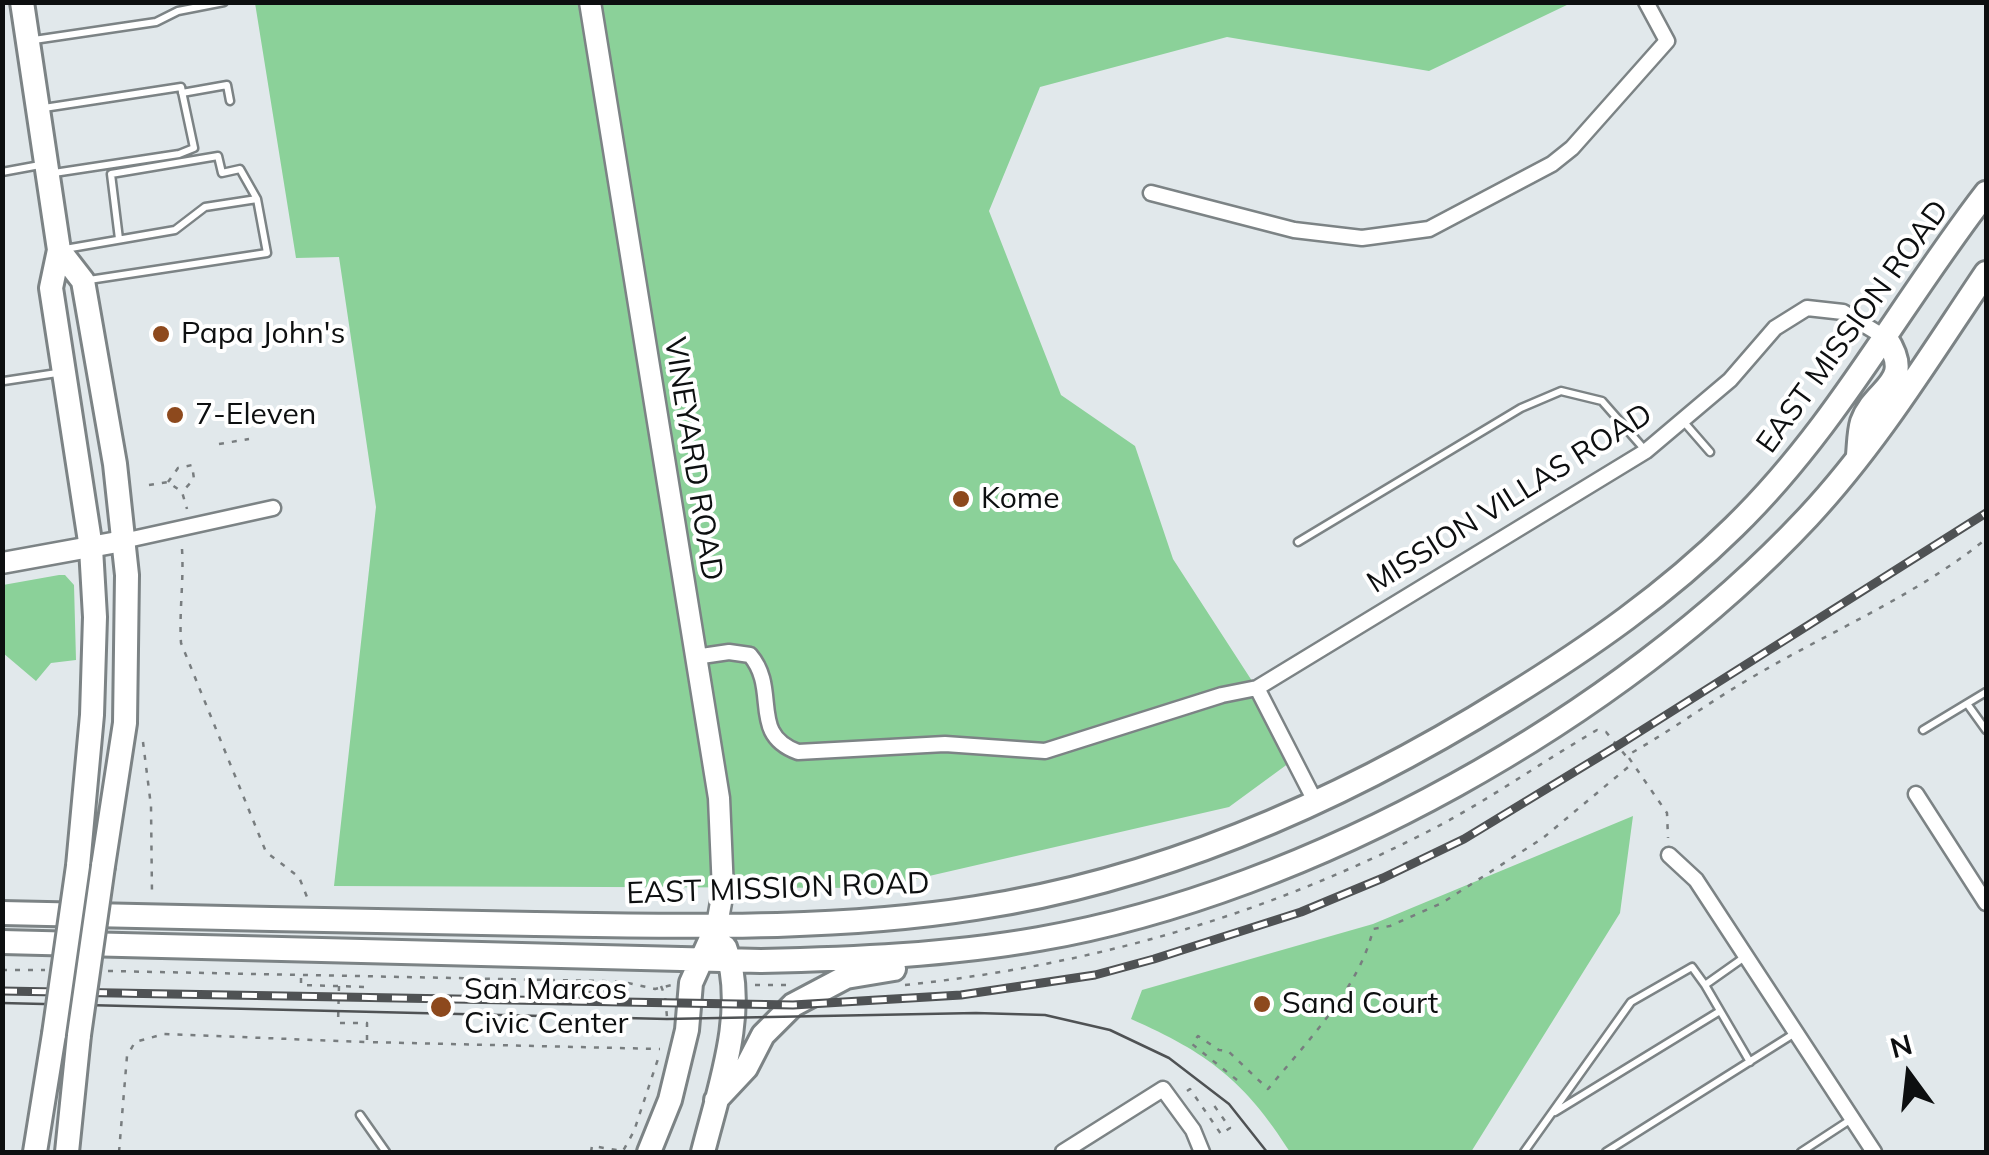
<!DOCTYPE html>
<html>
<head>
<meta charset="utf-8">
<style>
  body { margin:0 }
  #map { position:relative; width:1989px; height:1155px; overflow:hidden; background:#e1e8eb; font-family:Mulish,sans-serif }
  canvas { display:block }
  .frame { position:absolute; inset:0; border:5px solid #0d0f10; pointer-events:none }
  .north { position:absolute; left:1859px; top:1025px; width:100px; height:100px; -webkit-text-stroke:8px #fff; paint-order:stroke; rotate:345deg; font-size:28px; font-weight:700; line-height:40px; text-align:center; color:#0d0f10 }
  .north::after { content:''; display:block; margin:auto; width:35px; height:45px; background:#0d0f10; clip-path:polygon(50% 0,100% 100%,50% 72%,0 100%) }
</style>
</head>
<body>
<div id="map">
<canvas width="1989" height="1155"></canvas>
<div class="frame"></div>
<div class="north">N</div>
</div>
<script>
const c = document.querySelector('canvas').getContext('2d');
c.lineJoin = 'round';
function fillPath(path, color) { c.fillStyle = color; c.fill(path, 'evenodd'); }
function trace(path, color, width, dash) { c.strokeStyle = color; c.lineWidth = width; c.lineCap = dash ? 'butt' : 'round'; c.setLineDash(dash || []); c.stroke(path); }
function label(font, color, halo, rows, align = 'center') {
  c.font = font + ' Mulish,sans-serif'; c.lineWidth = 8; c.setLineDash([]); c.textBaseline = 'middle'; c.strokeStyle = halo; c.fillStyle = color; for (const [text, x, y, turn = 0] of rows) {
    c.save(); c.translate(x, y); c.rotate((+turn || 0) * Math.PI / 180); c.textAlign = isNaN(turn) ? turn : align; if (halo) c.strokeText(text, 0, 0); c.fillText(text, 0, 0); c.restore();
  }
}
fillPath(new Path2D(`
  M255,3H1571L1429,71L1227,37L1040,87L989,211L1061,395L1135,446L1173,559L1300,755L1229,807L877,888L334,886L376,507L339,257L296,258Z
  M59,575H65L74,585L76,660L51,663L36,681L3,653V585Z
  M1633,816L1620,913L1471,1152H1290C1245,1081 1208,1053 1131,1019L1142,990L1373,924Z`), '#8bd199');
const service = new Path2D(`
  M34,40L156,22L178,11L224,2
  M182,93L227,85L230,101
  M44,108L181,87L194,148L179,154L54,173
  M2,172L40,165
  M65,249L175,230L205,207L257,199L240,169L222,173L218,156L111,174L119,239
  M89,280L267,253L257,199
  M4,381L57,373
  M1683,421L1710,452
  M1298,542L1521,408L1561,391L1602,401L1645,450
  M1968,705L1986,730
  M1923,730L1986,692
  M1705,985L1750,1062
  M1555,1112L1720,1011
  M360,1115L386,1152
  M1524,1152L1631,1002L1692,967L1705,985L1746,956
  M1606,1152L1795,1033
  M1801,1152L1850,1120`);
const minor = new Path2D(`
  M1151,193L1294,230L1362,238L1429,229L1552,164L1572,148L1667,41L1646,2
  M123,541L273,508
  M695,657L729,652L750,655C780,690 748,734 798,752L945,744L1045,751L1222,695L1257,688
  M1916,794L1986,903
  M1316,803L1257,688L1646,451L1730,380L1775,328L1807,308L1843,312L1886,338
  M1669,855L1696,880L1874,1152
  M1063,1152L1163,1089L1193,1130L1202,1152`);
const secondary = new Path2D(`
  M590,2L719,798L723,891L717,925
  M2,563L123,541`);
const primary = new Path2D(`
  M22,2L59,250L51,288L91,548L95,617L92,715L78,866
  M59,250L83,281L115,464L127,575L125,723L103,866
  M1858,455C1859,445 1859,432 1862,422C1875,386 1916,384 1886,338
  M2,913C180,917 357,921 535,924C682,926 830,931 976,908C1166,879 1347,798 1509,697C1590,647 1666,594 1734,527C1836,428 1900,304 1986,193
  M2,942L761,961C853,959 948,955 1039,939C1310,892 1621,717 1808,517C1877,443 1930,356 1986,273
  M716,1100L746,1068L763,1035L793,1005L846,977L894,969
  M35,1152L54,1034
  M67,1152L79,1035
  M649,1152L670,1100L687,1030L691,983L717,925
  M703,1152C718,1092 749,1007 725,947`);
trace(service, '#7c8385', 11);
trace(minor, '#7c8385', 19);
trace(secondary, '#7c8385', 25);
trace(primary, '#7c8385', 28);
trace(new Path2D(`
  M219,444L249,439
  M168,482L178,468L192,465L194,479L182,492
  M149,485L168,482L182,492L187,509
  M182,549C184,581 179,611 181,643L266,852L299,877L307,897
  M143,742L151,806L152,894
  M1629,758L1667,813L1668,838
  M2,970H45
  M108,971L602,981L624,982L655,989L672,985
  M301,978V985L367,987
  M755,985H787
  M905,985C1091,965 1260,917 1427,832C1486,802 1540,763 1597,730L1606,732L1626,756C1671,731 1712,700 1756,675C1833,630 1917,595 1986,539
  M339,986L338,1023H367V1042L660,1049
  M661,986L665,996L667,1017
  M575,992H602V981
  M1237,1080L1192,1044L1198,1036L1219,1050L1228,1051L1268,1089C1305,1044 1361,986 1373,929L1390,926L1442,903L1543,838L1633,763
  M1187,1091L1190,1089L1221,1134L1230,1128L1213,1104
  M119,1152L127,1056L135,1042L164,1034L365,1042
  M591,1152L592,1146L623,1151L634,1131L660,1053`), '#787d7f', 2.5, [5, 8]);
trace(service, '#fff', 6);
trace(minor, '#fff', 14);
trace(secondary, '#fff', 20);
trace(primary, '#fff', 22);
trace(new Path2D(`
  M2,1003L667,1019L976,1013L1045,1015L1110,1030L1169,1058L1229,1104L1267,1152`), '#4f5254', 2.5);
const rail = new Path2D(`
  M2,991L793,1005L961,995L1095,975L1154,959L1301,912L1383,878L1464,839L1617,746L1986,513`);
trace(rail, '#4f5254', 9);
trace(rail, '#fff', 5, [15]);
const primaryBridge = new Path2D(`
  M54,1034L78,866
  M79,1035L103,866`);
trace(primaryBridge, '#7c8385', 28, []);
trace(primaryBridge, '#fff', 22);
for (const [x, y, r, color] of [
  [161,334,10,"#8d491d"],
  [175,415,10,"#8d491d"],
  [961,499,10,"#8d491d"],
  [1262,1004,10,"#8d491d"],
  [441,1007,12,"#8d491d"]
]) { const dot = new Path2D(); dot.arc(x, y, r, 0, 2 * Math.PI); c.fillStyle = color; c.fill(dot); trace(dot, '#fff', 4); }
label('30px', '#0d0f10', '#fff', [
  ["EAST MISSION ROAD",1853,327,-54],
  ["VINEYARD ROAD",693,459,81],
  ["MISSION VILLAS ROAD",1510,499,-32],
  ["EAST MISSION ROAD",778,889,-2]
]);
label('30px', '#0d0f10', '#fff', [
  ["Papa John's",181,334],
  ["7-Eleven",195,415],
  ["Kome",981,499],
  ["San Marcos",464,990],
  ["Civic Center",464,1024],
  ["Sand Court",1282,1004]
], 'left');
</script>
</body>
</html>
